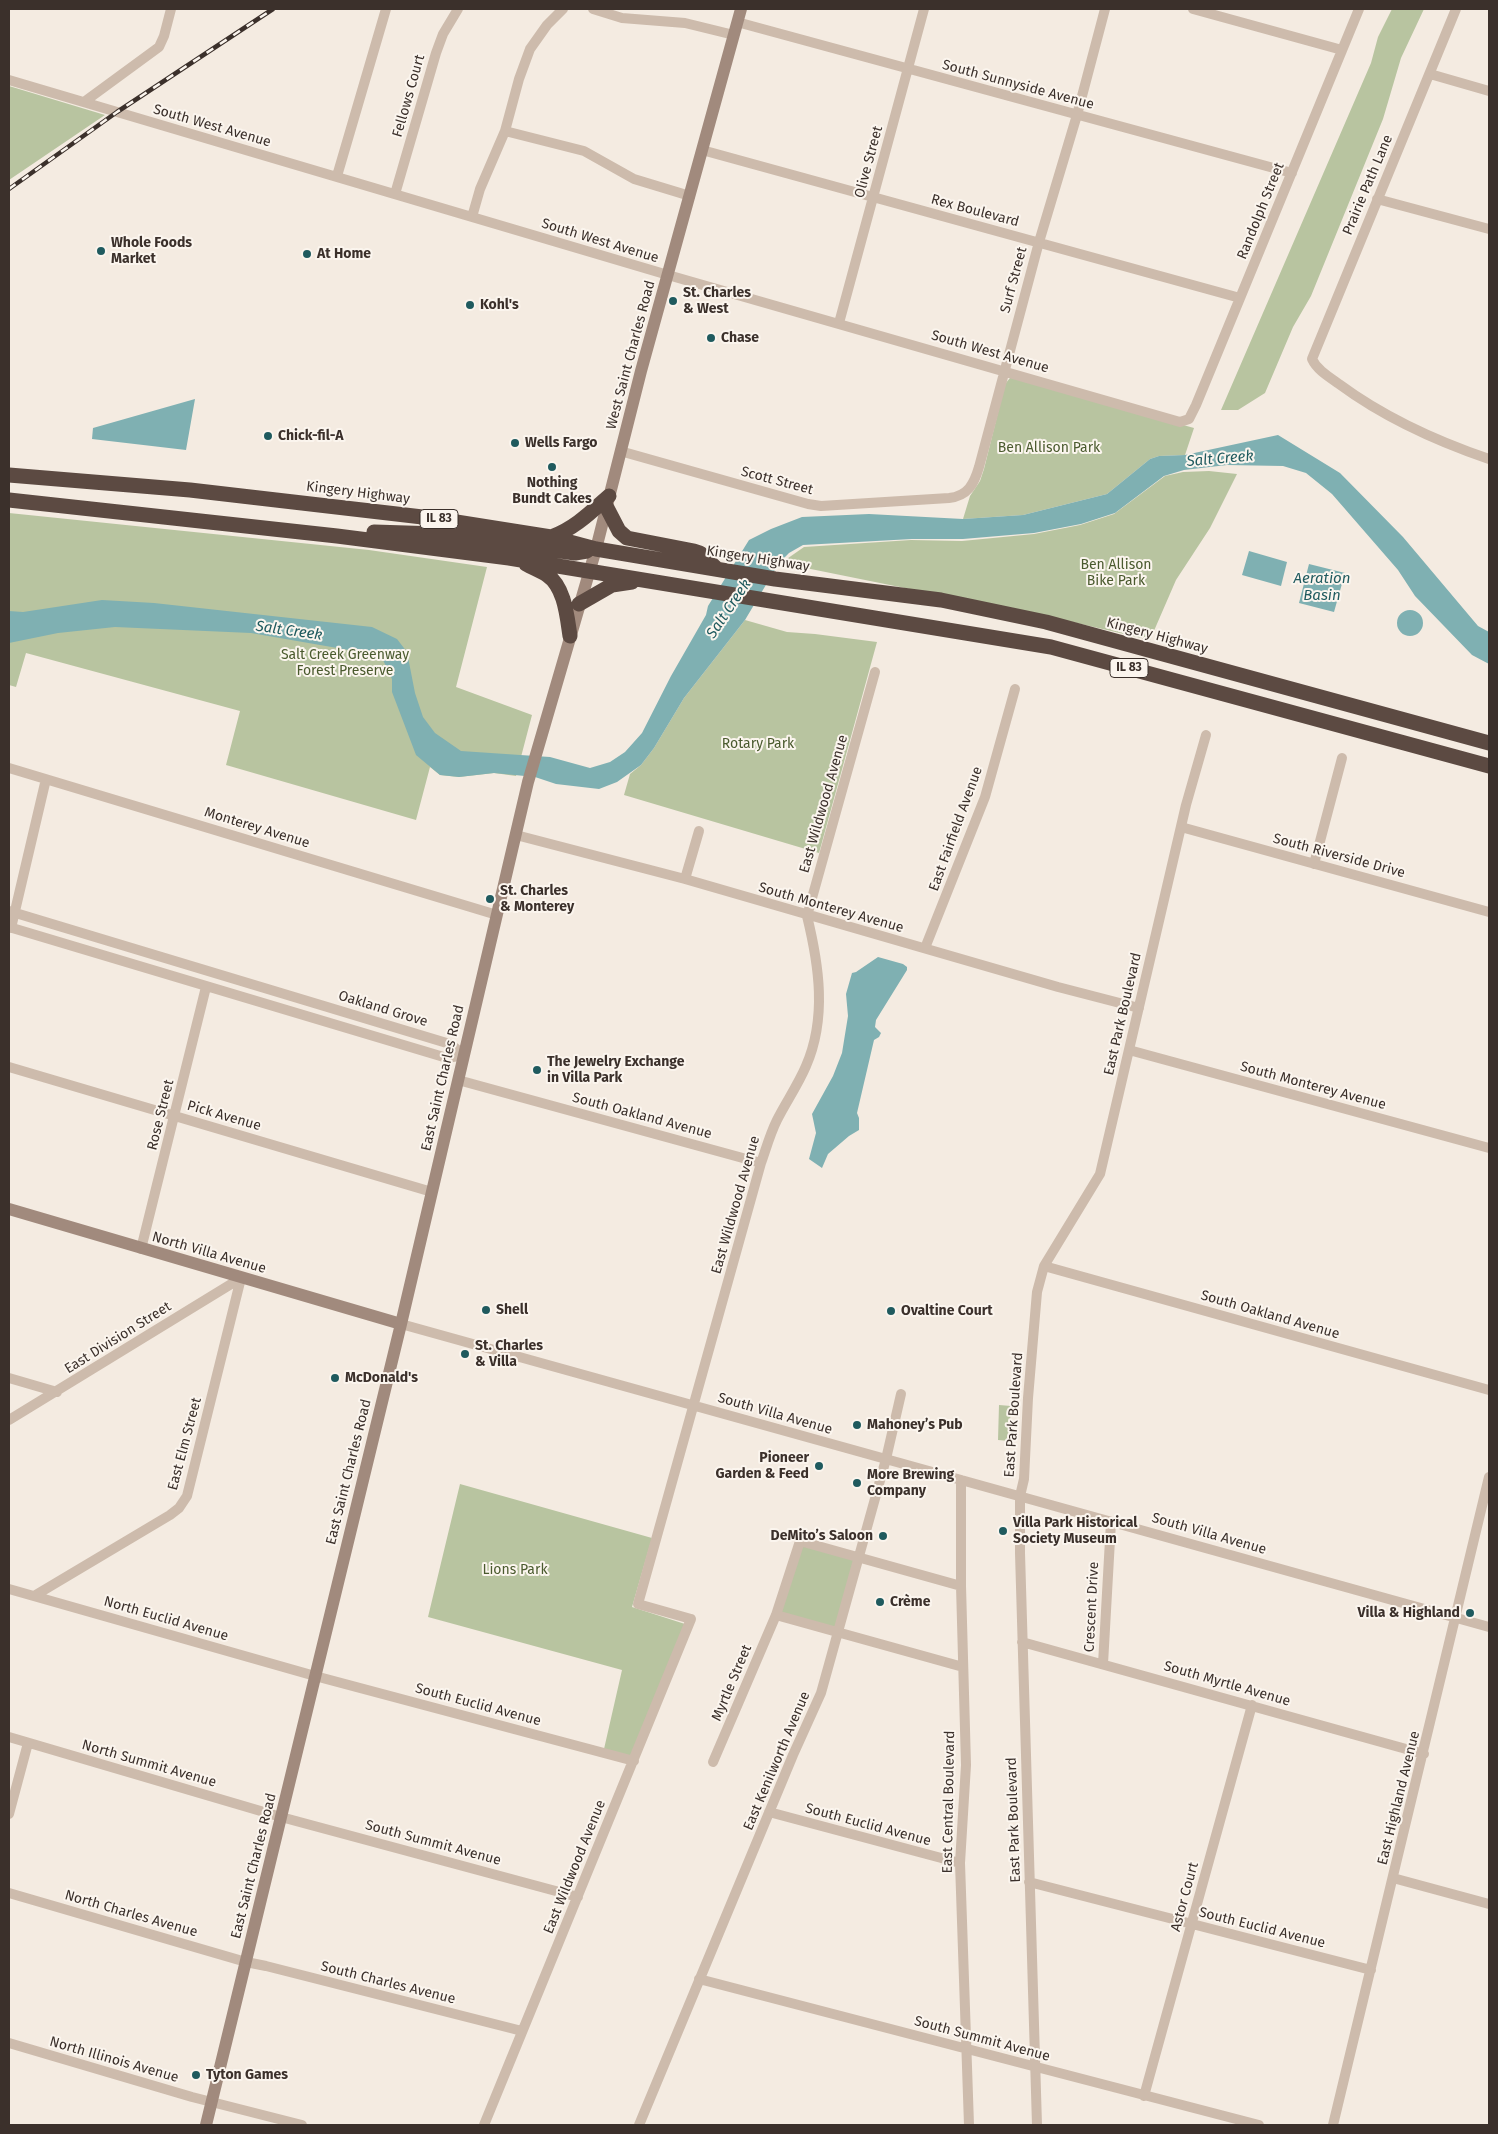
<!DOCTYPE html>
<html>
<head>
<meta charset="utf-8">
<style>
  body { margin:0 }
  #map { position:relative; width:1498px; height:2134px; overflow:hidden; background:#f4ebe1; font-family:"Fira Sans",sans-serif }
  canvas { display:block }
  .frame { position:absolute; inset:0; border:10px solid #3b302b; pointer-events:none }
</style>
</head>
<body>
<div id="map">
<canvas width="1498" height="2134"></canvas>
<div class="frame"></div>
</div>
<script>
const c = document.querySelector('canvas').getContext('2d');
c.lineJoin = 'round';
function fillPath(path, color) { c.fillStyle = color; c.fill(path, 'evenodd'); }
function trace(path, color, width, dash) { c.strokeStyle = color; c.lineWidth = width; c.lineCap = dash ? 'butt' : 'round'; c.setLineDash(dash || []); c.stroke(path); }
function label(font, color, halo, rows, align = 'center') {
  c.font = font + ' "Fira Sans",sans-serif'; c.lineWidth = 4; c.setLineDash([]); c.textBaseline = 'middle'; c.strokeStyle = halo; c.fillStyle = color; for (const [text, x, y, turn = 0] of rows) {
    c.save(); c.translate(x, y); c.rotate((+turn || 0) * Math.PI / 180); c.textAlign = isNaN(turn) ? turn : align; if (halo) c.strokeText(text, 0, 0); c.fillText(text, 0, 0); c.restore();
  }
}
fillPath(new Path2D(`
  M1392,9H1424L1401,58L1383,119L1311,296L1293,327L1265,393L1238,410H1221L1371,63L1378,37Z
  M9,86L105,115L9,180Z
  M1010,378H1013L1194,428L1185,455L1159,456L1150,459L1107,494L1023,515L963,519L970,496L980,481L984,469L1005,384Z
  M1209,471L1237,474L1210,528L1176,580L1150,640L1068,621L781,563L804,547L911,540L962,541L1034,534L1080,525L1114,514L1165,476L1183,472Z
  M9,513L369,550L487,567L456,687L532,715L516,776L494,773L459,777L440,775L430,767L416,820L226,765L240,711L26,653L16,687L9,685Z
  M745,620L787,632L815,634L877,642L819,853L624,795L630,774L641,765L654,748L684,698Z
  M999,1405L1011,1406L1009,1441L998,1440Z
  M460,1484L652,1538L632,1607L685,1624L631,1757L604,1749L622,1670L428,1617Z
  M802,1544L856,1560L836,1629L780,1614Z`), '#b8c4a0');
fillPath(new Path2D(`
  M195,399L186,450L92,439L93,428Z
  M1278,435L1340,473L1403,537L1478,626L1489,632V664L1472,655L1415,596L1398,570L1332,494L1306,473L1283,466L1227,465L1184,470L1164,476L1115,513L1081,524L1034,533L963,539H912L803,545L789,553L779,563L745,620L684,698L654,748L641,765L617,782L599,789L556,784L535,777L494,773L459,777L440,775L416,755L392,692V679L383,660L366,653L251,633L115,627L58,633L9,643V611L23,612L102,600L154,603L372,627L397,639L407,652L415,693L423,717L435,733L461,751L550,757L590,768L610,762L625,752L642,733L671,676L706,615L708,606L749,540L771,529L802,517L869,514L963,519L1023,515L1107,494L1150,459L1159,456L1185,455Z
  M1249,551L1287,562L1281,586L1242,575Z
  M1309,564L1345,573L1334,612L1299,603Z
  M1397 623a13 13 0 1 1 26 0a13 13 0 1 1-26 0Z
  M878,957L903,964L907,967V970L876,1020L875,1027L881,1033L879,1037L874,1040L857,1113L859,1118V1130L849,1136L828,1154L822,1168L809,1159L816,1133L812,1114L833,1076L842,1053L848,1016L846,994L852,973L856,972Z`), '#7fb0b2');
trace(new Path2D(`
  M593,9L622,18L685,23L734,35
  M1193,9L1342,50
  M1456,9L1312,359C1317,370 1329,377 1339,384C1385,418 1436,441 1489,459
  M737,22L1292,173
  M1430,74L1489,91
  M9,80L668,275L1180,422L1189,419L1196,405L1359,9
  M84,102L159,47L164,36L171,9
  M505,131L584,151L634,179L690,196
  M702,150L1240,298
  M337,176L386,9
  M395,194L436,53L443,34L458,9
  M1377,199L1489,229
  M472,217L480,189L505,131L519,79L530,49L547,25L563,9
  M839,323L924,9
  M620,451L808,504L821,506L949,498C968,496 974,484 979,467L1039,242L1077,115L1105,9
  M9,768L497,915
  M1181,827L1489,912
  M516,835L685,879L1058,987L1139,1008
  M1314,864L1342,758
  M685,879L699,831
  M9,911L450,1044L464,1055
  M9,927L447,1058L464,1055
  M11,928L46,779
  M925,948L985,797L1015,689
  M1129,1050L1489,1148
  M9,1067L432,1192
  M458,1080L761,1163
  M141,1249L206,987
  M1044,1266L1489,1390
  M401,1324L1489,1627
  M9,1378L57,1392
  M9,1420L241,1278
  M961,1480V1586L966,1765L960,1863L969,2125
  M9,1589L315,1676L634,1761
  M34,1596L170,1515L179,1508L187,1496L241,1278
  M776,1615L963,1667
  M1022,1642L1424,1754
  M1103,1664L1111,1522
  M9,1737L281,1817L578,1897
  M713,1762L776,1615L800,1541L961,1586
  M769,1812L960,1863
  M9,1814L28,1743
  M1393,1878L1489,1904
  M1029,1882L1371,1970
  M9,1893L246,1962L266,1966L522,2031
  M699,1979L1259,2125
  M9,2043L192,2097L302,2125
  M1144,2096L1252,1705
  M484,2125L691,1619L638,1604L761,1163C766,1149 770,1134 777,1120C786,1102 798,1085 806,1066C827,1018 819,965 807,916L875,672
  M639,2125L793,1755L821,1693L886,1459L901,1394
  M1037,2125L1020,1553V1496L1024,1479L1028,1398L1037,1292L1044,1266L1100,1174L1186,805L1206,735
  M1333,2125L1489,1477`), '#cdbbac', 10);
trace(new Path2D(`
  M9,1209L401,1324
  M206,2125L401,1324L528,782L596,549L641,371L741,9`), '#a18a7d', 12);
trace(new Path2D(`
  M9,475L190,490L431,518L551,537L596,549L775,579L941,600L1046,622L1489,743
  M9,500L337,536L509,558L1051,647L1489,766
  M606,506L619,531L627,538L694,551L700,553L717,569
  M374,532L438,534L575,553L587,551
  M551,537C574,529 591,512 609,496
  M526,564C533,568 541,571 547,575C565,587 567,617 570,636
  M579,604L612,585L632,582`), '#5c4a42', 15);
const rail = new Path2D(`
  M9,189L117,112L273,9`);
trace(rail, '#3b302b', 4.5);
trace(rail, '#fbf5ee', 2.5, [8]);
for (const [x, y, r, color] of [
  [101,251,5,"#1f5a5e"],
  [307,254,5,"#1f5a5e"],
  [673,301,5,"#1f5a5e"],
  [470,305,5,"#1f5a5e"],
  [711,338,5,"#1f5a5e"],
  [268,436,5,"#1f5a5e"],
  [515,443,5,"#1f5a5e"],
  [552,467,5,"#1f5a5e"],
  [490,899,5,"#1f5a5e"],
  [537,1070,5,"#1f5a5e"],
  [486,1310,5,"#1f5a5e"],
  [891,1311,5,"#1f5a5e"],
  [465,1354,5,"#1f5a5e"],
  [335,1378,5,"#1f5a5e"],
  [857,1425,5,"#1f5a5e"],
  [819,1466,5,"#1f5a5e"],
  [857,1483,5,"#1f5a5e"],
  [1003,1531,5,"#1f5a5e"],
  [883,1536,5,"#1f5a5e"],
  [880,1602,5,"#1f5a5e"],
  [1470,1613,5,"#1f5a5e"],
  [196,2075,5,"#1f5a5e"]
]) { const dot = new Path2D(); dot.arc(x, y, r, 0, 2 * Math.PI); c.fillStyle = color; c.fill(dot); trace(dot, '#fbf5ee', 2); }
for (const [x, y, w] of [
  [439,519,38],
  [1129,668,38]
]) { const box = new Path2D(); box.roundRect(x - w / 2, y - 9.5, w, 19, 4); c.fillStyle = '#fbf5ee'; c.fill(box); trace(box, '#3b302b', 1); }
label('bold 12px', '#3b302b', null, [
  ["IL 83",439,519],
  ["IL 83",1129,668]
]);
label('14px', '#3b302b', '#fbf5ee', [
  ["South Sunnyside Avenue",1018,85,15],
  ["Fellows Court",409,96,-74],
  ["South West Avenue",212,126,16],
  ["Olive Street",869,162,-75],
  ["Prairie Path Lane",1368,185,-67],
  ["Rex Boulevard",975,211,15],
  ["Randolph Street",1261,211,-68],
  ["South West Avenue",600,241,17],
  ["Surf Street",1014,280,-75],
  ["South West Avenue",990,352,16],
  ["West Saint Charles Road",631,355,-75],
  ["Scott Street",777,481,15],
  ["Kingery Highway",358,493,7],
  ["Kingery Highway",758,559,9],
  ["Kingery Highway",1157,636,15],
  ["East Wildwood Avenue",824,804,-74],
  ["Monterey Avenue",257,828,17],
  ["East Fairfield Avenue",956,829,-70],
  ["South Riverside Drive",1339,856,15],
  ["South Monterey Avenue",831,908,16],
  ["Oakland Grove",383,1009,17],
  ["East Park Boulevard",1123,1014,-77],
  ["East Saint Charles Road",443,1078,-77],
  ["South Monterey Avenue",1313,1086,15],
  ["Rose Street",161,1115,-76],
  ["Pick Avenue",224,1116,16],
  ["South Oakland Avenue",642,1116,15],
  ["East Wildwood Avenue",736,1205,-74],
  ["North Villa Avenue",209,1253,16],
  ["South Oakland Avenue",1270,1315,16],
  ["East Division Street",118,1338,-32],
  ["South Villa Avenue",775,1414,16],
  ["East Park Boulevard",1014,1415,-86],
  ["East Elm Street",185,1444,-75],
  ["East Saint Charles Road",349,1472,-76],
  ["South Villa Avenue",1209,1534,16],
  ["Crescent Drive",1092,1607,-87],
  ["North Euclid Avenue",166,1619,16],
  ["Myrtle Street",732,1683,-67],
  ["South Myrtle Avenue",1227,1684,16],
  ["South Euclid Avenue",478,1705,15],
  ["East Kenilworth Avenue",777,1761,-67],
  ["North Summit Avenue",149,1764,16],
  ["East Highland Avenue",1399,1798,-76],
  ["East Central Boulevard",949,1802,-89],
  ["East Park Boulevard",1014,1820,-92],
  ["South Euclid Avenue",868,1825,15],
  ["South Summit Avenue",433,1843,15],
  ["East Saint Charles Road",254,1866,-76],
  ["East Wildwood Avenue",575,1867,-68],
  ["Astor Court",1185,1897,-75],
  ["North Charles Avenue",131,1914,16],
  ["South Euclid Avenue",1262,1928,14],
  ["South Charles Avenue",388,1983,14],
  ["South Summit Avenue",982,2039,15],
  ["North Illinois Avenue",114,2060,16]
]);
label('bold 14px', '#3b302b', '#fbf5ee', [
  ["Whole Foods",111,243],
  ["Market",111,259],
  ["At Home",317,254],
  ["St. Charles",683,293],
  ["& West",683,309],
  ["Kohl's",480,305],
  ["Chase",721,338],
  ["Chick-fil-A",278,436],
  ["Wells Fargo",525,443],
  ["Nothing",552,483,"center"],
  ["Bundt Cakes",552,499,"center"],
  ["St. Charles",500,891],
  ["& Monterey",500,907],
  ["The Jewelry Exchange",547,1062],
  ["in Villa Park",547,1078],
  ["Shell",496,1310],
  ["Ovaltine Court",901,1311],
  ["St. Charles",475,1346],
  ["& Villa",475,1362],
  ["McDonald's",345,1378],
  ["Mahoney’s Pub",867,1425],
  ["Pioneer",809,1458,"right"],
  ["Garden & Feed",809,1474,"right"],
  ["More Brewing",867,1475],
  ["Company",867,1491],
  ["Villa Park Historical",1013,1523],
  ["Society Museum",1013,1539],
  ["DeMito’s Saloon",873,1536,"right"],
  ["Crème",890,1602],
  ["Villa & Highland",1460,1613,"right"],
  ["Tyton Games",206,2075]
], 'left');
label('14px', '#4a5a2e', '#fbf5ee', [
  ["Ben Allison Park",1049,448],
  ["Ben Allison",1116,565],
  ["Bike Park",1116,581],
  ["Salt Creek Greenway",345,655],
  ["Forest Preserve",345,671],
  ["Rotary Park",758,744],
  ["Lions Park",515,1570]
]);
label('italic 15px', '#1f5a5e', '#fbf5ee', [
  ["Salt Creek",1220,459,-5],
  ["Aeration",1322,579],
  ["Basin",1322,596],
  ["Salt Creek",729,609,-56],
  ["Salt Creek",289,631,8]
]);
</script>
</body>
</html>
